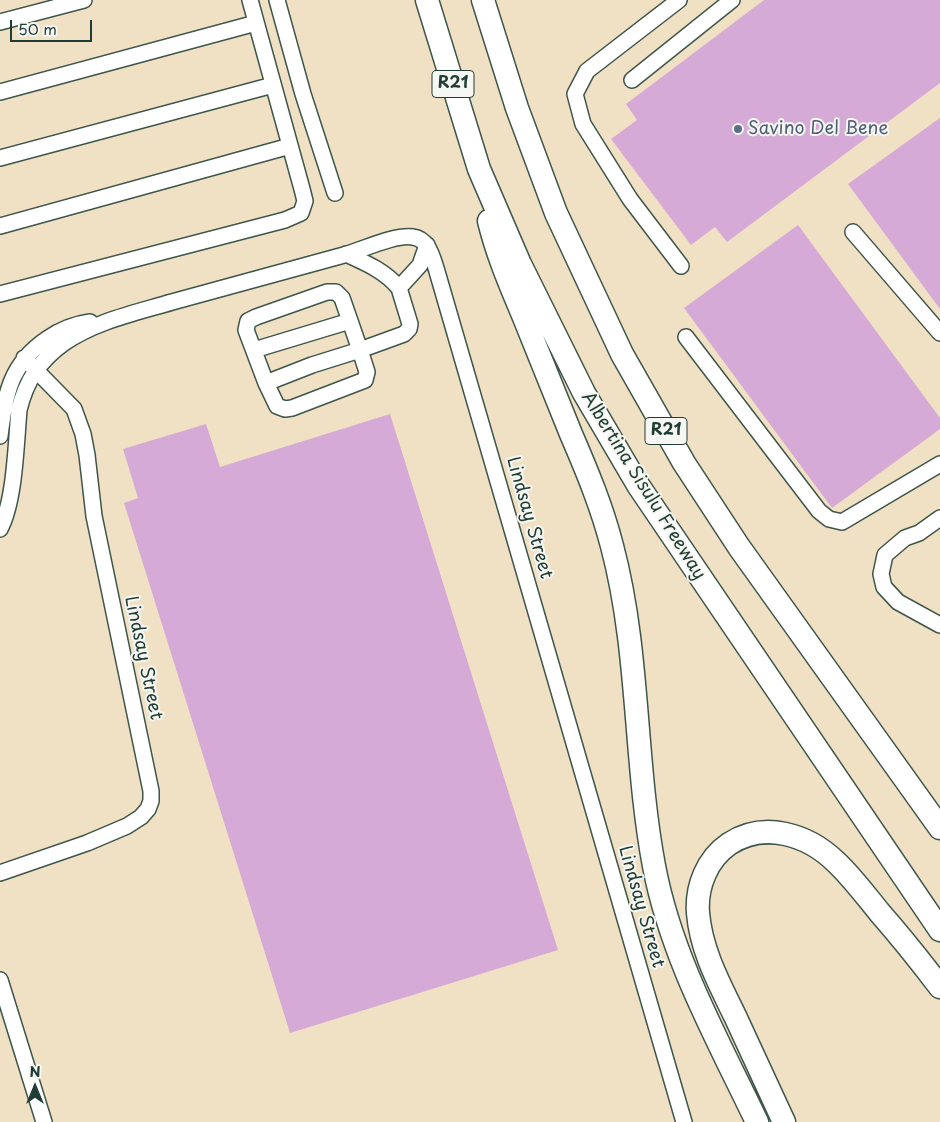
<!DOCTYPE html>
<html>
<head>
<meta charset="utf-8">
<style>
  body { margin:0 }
  #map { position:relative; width:940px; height:1122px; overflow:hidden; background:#f0e1c4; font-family:"Playpen Sans",sans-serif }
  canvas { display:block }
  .north { position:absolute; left:10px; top:1062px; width:50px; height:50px; -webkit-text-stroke:4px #f6f6f2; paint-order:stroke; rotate:0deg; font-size:14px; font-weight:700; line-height:20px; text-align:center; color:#1f3d34 }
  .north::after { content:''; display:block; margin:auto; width:18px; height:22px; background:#1f3d34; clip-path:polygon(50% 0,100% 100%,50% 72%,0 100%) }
  .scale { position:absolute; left:10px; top:20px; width:82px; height:22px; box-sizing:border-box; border:2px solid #1f3d34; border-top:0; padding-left:6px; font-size:15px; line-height:18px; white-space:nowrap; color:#1f3d34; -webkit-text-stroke:4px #f6f6f2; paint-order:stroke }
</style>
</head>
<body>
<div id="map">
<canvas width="940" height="1122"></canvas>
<div class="north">N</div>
<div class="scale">50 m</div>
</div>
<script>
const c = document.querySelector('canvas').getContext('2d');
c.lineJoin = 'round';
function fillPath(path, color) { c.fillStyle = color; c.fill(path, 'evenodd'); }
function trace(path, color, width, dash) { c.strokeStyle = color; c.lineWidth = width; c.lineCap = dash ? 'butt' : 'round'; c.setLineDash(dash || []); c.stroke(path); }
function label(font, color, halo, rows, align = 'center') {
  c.font = font + ' "Playpen Sans",sans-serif'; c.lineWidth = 4; c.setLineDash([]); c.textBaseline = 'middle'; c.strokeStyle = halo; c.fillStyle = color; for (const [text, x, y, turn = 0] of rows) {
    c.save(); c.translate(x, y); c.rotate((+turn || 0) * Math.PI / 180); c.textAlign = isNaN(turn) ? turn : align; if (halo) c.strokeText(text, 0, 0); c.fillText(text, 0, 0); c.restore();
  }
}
fillPath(new Path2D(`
  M764,0H940V83L727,242L715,227L691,245L611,139L637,120L626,104Z
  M940,118V309L848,184Z
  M798,225L940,418V429L832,508L684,308Z
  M390,414L558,950L290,1033L124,503L138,498L123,449L206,424L220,467Z`), '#d6aad6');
const minor = new Path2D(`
  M277,0L303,94L335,193
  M679,0L587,71L575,94L583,124L630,199L681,266
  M0,22L84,0
  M632,80L732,0
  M0,92L256,23
  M0,158L273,85
  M0,226L290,146
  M853,232L940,333
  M346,254C366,263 385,271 399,288L420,265L427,245
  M0,294L285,220L301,213L305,201L302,189L250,0
  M350,321L342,298L336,292H327L256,317L248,321L246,330L266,383L277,406L285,409L292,408L365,380L367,372L360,350L404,334L409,329L410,324L399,288
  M686,337L819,511L829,519L842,522L940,464
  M254,350L350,321L360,350L312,365L266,383
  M0,436C5,395 10,364 47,339C60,330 75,324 90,322
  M940,518L919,533L905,538L885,555L881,574L884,587L898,602L940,625
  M0,529C15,501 16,443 19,410C26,381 39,361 64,343C96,321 135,313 172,302C229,286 287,271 344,255C362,250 395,234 413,237C428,239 432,256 436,268L684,1122
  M0,873L87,843L127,826L141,817L148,809L151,801V791L94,516L87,455L83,434L74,409L24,358
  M0,980L44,1122`);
const highway = new Path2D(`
  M427,0L479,169L520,264L584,393L638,485L940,930
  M483,0L517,108L556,213L622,354L684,463L739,547L940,828
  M489,221C497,254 510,284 523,315C539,355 555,395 571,434C587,471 602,507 612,546C640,651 634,760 654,866C671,957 718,1040 757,1122
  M784,1122C768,1087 751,1051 735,1016C719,983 701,950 698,913C696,887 707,859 729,844C764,821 807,834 836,862C852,877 866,896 880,913C901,937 921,962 940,987`);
trace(minor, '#3e564a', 18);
trace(highway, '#3e564a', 25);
trace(minor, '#fff', 15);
trace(highway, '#fff', 22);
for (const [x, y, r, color] of [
  [738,129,5,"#5c6f8a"]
]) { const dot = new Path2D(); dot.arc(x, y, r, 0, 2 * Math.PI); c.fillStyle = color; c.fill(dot); trace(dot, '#f6f6f2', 2); }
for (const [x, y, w] of [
  [453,84,42],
  [666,431,42]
]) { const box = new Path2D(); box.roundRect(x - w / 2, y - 13.5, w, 27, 4); c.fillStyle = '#f6f6f2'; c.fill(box); trace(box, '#1f3d34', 1); }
label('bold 16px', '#1f3d34', null, [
  ["R21",453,84],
  ["R21",666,431]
]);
label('18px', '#4e5e75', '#f6f6f2', [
  ["Savino Del Bene",748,129]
], 'left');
label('18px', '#1f3d34', '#f6f6f2', [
  ["Albertina Sisulu Freeway",643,486,58],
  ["Lindsay Street",529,518,74],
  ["Lindsay Street",143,658,78],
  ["Lindsay Street",641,907,74]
]);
</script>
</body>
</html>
